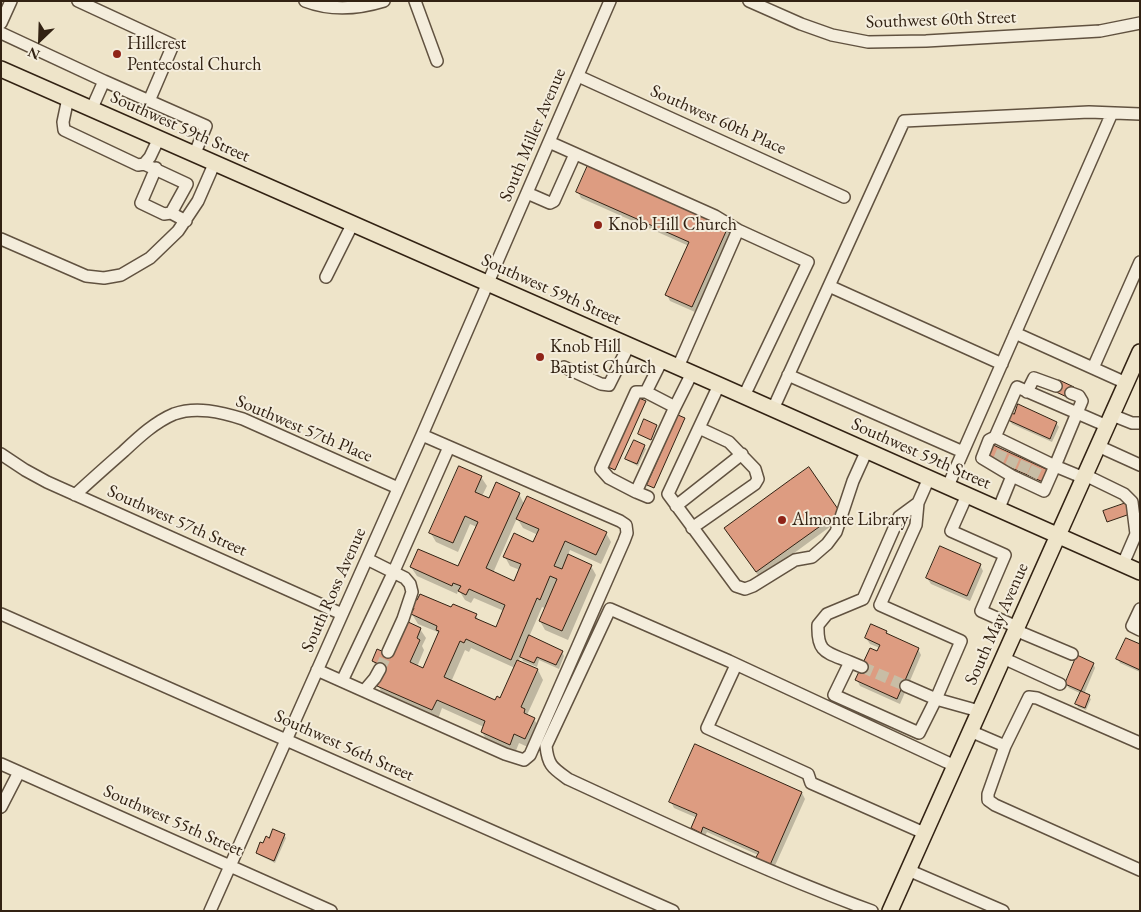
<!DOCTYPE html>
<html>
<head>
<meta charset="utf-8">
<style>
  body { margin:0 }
  #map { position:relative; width:1141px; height:912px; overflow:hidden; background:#eee4c9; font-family:"EB Garamond",serif }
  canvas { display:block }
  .frame { position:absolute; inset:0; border:2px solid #322213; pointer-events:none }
  .north { position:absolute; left:15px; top:15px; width:50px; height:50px; -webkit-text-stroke:4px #f4eddc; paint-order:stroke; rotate:204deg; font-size:14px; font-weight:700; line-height:20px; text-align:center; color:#322213 }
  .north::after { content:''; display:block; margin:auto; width:18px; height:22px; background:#322213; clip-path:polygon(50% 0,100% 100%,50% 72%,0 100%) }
</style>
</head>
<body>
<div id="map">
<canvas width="1141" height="912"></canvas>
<div class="frame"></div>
<div class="north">N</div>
</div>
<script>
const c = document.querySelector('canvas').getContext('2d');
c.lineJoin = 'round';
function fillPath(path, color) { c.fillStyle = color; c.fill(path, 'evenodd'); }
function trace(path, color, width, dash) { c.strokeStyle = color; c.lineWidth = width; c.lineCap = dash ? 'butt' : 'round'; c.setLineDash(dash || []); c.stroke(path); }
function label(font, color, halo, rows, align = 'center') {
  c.font = font + ' "EB Garamond",serif'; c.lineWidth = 4; c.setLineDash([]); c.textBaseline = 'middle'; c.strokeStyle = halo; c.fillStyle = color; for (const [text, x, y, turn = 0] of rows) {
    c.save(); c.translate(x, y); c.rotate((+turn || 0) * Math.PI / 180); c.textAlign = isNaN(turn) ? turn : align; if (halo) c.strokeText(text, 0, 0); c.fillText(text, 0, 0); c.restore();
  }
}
fillPath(new Path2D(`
  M578,192L727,228L730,234L695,312L670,301L667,295L689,246L581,198Z
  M645,402L615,470L610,468Z
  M684,419L654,488L649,485Z
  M1009,420L1056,423L1059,427L1052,442L1012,424Z
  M644,446L646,449L638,466L628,461L626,459Z
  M459,467L481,477L487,486L482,496L490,500L519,494L524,504L606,533L611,542L601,564L570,550L568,555L591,566L596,575L568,640L545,630L540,621L545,608L542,607L529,637L562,652L564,656L559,669L539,660L537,667L523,661L521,656L518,662L538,670L543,680L527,715L534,719L539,728L530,748L519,743L515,753L487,741L482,732L484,727L442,708L438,719L383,695L378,685L384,672L378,670L373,661L391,656L420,629L426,638L422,646L424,650L417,667L424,670L440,633L418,624L412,614L414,611L411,605L452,609L476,615L479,621L496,628L504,611L474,598L471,603L465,600L460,592L458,591L457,594L417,576L411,567L459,568L477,527L470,524L458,552L436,542L430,532ZM517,518L523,528L538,535L534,543L505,557L510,566L520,570L514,582L493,573ZM471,648L515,668L501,699L496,702L451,682L465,650L469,652Z
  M839,512L842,518L760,578L729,534Z
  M980,565L983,571L970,601L931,584L927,578Z
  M886,632L889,636L918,649L921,655L900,704L860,686L857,680L880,648L870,644L866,638Z
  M1140,645V672L1120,663L1118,659Z
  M1093,663L1095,668L1084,694L1091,699L1086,710L1078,707L1077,704L1082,694L1069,688L1066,684Z
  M802,793L805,799L773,870L758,855L707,832L704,838L696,834L693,828L697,818L674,808L671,802Z
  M284,835L286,838L275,863L259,855L257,853L269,839Z`), '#0003');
const building = new Path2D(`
  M588,165L728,227L692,307L665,295L689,242L576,192Z
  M1059,380L1074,387L1069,398L1054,391Z
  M639,398L646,401L615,470L608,467Z
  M1018,404L1057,422L1050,439L1008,420L1011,413L1014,414Z
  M678,415L685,418L654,488L647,485Z
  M644,419L657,425L651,440L638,434Z
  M634,440L645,445L637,464L625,459Z
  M991,444L1048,470L1043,482L985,456Z
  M459,466L482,476L475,492L489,498L496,482L520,493L486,568L514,581L521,564L503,557L514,533L533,542L539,529L516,519L527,496L607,532L596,555L565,541L554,566L562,569L568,554L592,565L562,631L539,621L557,579L550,576L540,600L537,598L511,660L466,639L464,643L460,641L444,677L495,700L497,696L500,698L517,660L538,669L521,707L525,709L524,713L535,718L525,739L514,734L510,745L481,732L485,721L437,700L432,710L377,686L385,667L372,661L377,649L391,655L406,621L421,628L417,638L420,640L410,662L423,668L439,631L436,630L437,626L411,614L414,608L410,606L413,599L417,600L420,594L451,607L453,604L477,614L475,618L496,627L505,605L469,589L466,595L458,591L461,586L453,583L452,586L410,567L418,549L458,566L478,522L465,516L453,543L429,533Z
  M809,467L840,512L756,572L724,528L790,480Z
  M1126,503L1130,514L1107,522L1103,511Z
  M940,546L981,564L967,596L926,578Z
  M871,624L887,631L886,633L919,648L897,699L855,680L870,648L877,651L880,645L865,638Z
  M529,635L563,651L556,665L537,657L534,663L520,657Z
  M1126,638L1140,644V670L1116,659Z
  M1077,655L1094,663L1081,691L1065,684Z
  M1081,691L1090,695L1085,708L1075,704Z
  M695,744L802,792L770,865L755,859L759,852L703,827L701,833L691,828L697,814L669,802Z
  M273,829L285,834L274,861L256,853L260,842L263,843L266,836L269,838Z`);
fillPath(building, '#dd9c81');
trace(building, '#322213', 1);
trace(new Path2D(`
  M998,461L1003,449
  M1010,467L1015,455
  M1022,472L1027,460
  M1032,477L1038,465
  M862,667L906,686
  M380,669L388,652`), '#c8bda5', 11, [11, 5.5]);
const minor = new Path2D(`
  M78,1L173,45L149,101
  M305,1C331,11 358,9 384,1
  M415,1L437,61
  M749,1L801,24L832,35L868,42L926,41L1100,31L1140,23
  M1,23L11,1
  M1,33L104,81
  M578,76L844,197
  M68,98L63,122L64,130L138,165L144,164L150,157L159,138
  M92,108L104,81L206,126L195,153
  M549,142L715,216L738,230
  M144,164L187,184L171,213L186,221
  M156,168L141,203L164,214L171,213
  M527,193L550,203L554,201L575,154
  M1,239L86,276L104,278L121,275L150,258L178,231L198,201L215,162
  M326,277L353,223
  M829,286L1002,364
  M1015,333L1126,383
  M564,367L601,384L609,385L629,345
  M678,367L738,230L808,262L744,396
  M1093,368L1140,262
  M788,375L963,452
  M719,385L668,494L736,586L745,589L753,586L795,560L812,557L827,544L836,532L853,481L867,450
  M646,392L675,407
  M1027,392L1034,378L1056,386
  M773,409L904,121L1089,112L1140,114
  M1112,415L1132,423H1140
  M995,437L1017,387L1077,413L1082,401L1079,396L1071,393
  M1098,446L1140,465
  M1,454L25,470L47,482L342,614
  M1085,475L1124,494L1132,502L1136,534L1123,564
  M1084,478L1055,466L1077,413L1107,426
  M948,486L1112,113
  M636,492L609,478L601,469L636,392H646L662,360
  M75,495C91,480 107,466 124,451C139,437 155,422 174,414C196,406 221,412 243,419L398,488
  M967,495L951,531L1005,555L981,611L1017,627
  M648,497L636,492L675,407L692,373
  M918,503L929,478
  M676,506L742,454
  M999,508L1012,476L1044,491L1055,466L995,437L989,440L982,458L1012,476
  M692,528L755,484L758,479L755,469L729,442L699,428
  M367,559L405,578L410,584L412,592L403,619L388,652
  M1140,609L1132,626L1140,630
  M1,614L673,911
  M1015,630L1072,654
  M1003,658L1060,684
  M850,662L862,667
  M736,665L707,728L808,774L811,783L924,833
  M317,670L505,754L524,760L530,755L624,541L627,533L626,525L620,521L422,435
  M342,681L394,571L449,447
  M906,686L936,699L961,641L880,605L916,525L918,503L899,517L863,599L827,614L818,625C817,653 826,652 850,662L834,695L919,733L936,699L979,711
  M364,691L375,678L380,669
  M970,731L1005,746L988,794V800L995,805L1140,870
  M1005,746L1029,697L1037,698L1140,743
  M1,764L331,911
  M1,807L19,772
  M908,870L1003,911
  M210,911L422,435L610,1
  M872,911C768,873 668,825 568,779C553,768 548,766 546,746L610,609L729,661L955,766`);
const major = new Path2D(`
  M1,69L719,385L1140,572
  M890,911L1140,352`);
trace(minor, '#615240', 14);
trace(major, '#322213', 18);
trace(minor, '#f4eddc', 11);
trace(major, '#eee4c9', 15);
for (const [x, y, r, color] of [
  [117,54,5,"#8f2418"],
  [598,225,5,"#8f2418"],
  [540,357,5,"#8f2418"],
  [782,520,5,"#8f2418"]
]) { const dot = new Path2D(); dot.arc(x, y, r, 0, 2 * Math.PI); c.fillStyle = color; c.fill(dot); trace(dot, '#f4eddc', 2); }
label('18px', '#322213', '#f4eddc', [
  ["Southwest 60th Street",941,20,-2],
  ["Southwest 60th Place",718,120,24],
  ["Southwest 59th Street",180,127,24],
  ["South Miller Avenue",533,135,-67],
  ["Southwest 59th Street",551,290,24],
  ["Southwest 57th Place",304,429,23],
  ["Southwest 59th Street",921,454,24],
  ["Southwest 57th Street",177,521,24],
  ["South Ross Avenue",334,590,-66],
  ["South May Avenue",997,624,-66],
  ["Southwest 56th Street",344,746,24],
  ["Southwest 55th Street",173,821,24]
]);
label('18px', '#322213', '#f4eddc', [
  ["Hillcrest",127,44],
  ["Pentecostal Church",127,65],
  ["Knob Hill Church",608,225],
  ["Knob Hill",550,347],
  ["Baptist Church",550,368],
  ["Almonte Library",792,520]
], 'left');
</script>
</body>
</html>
